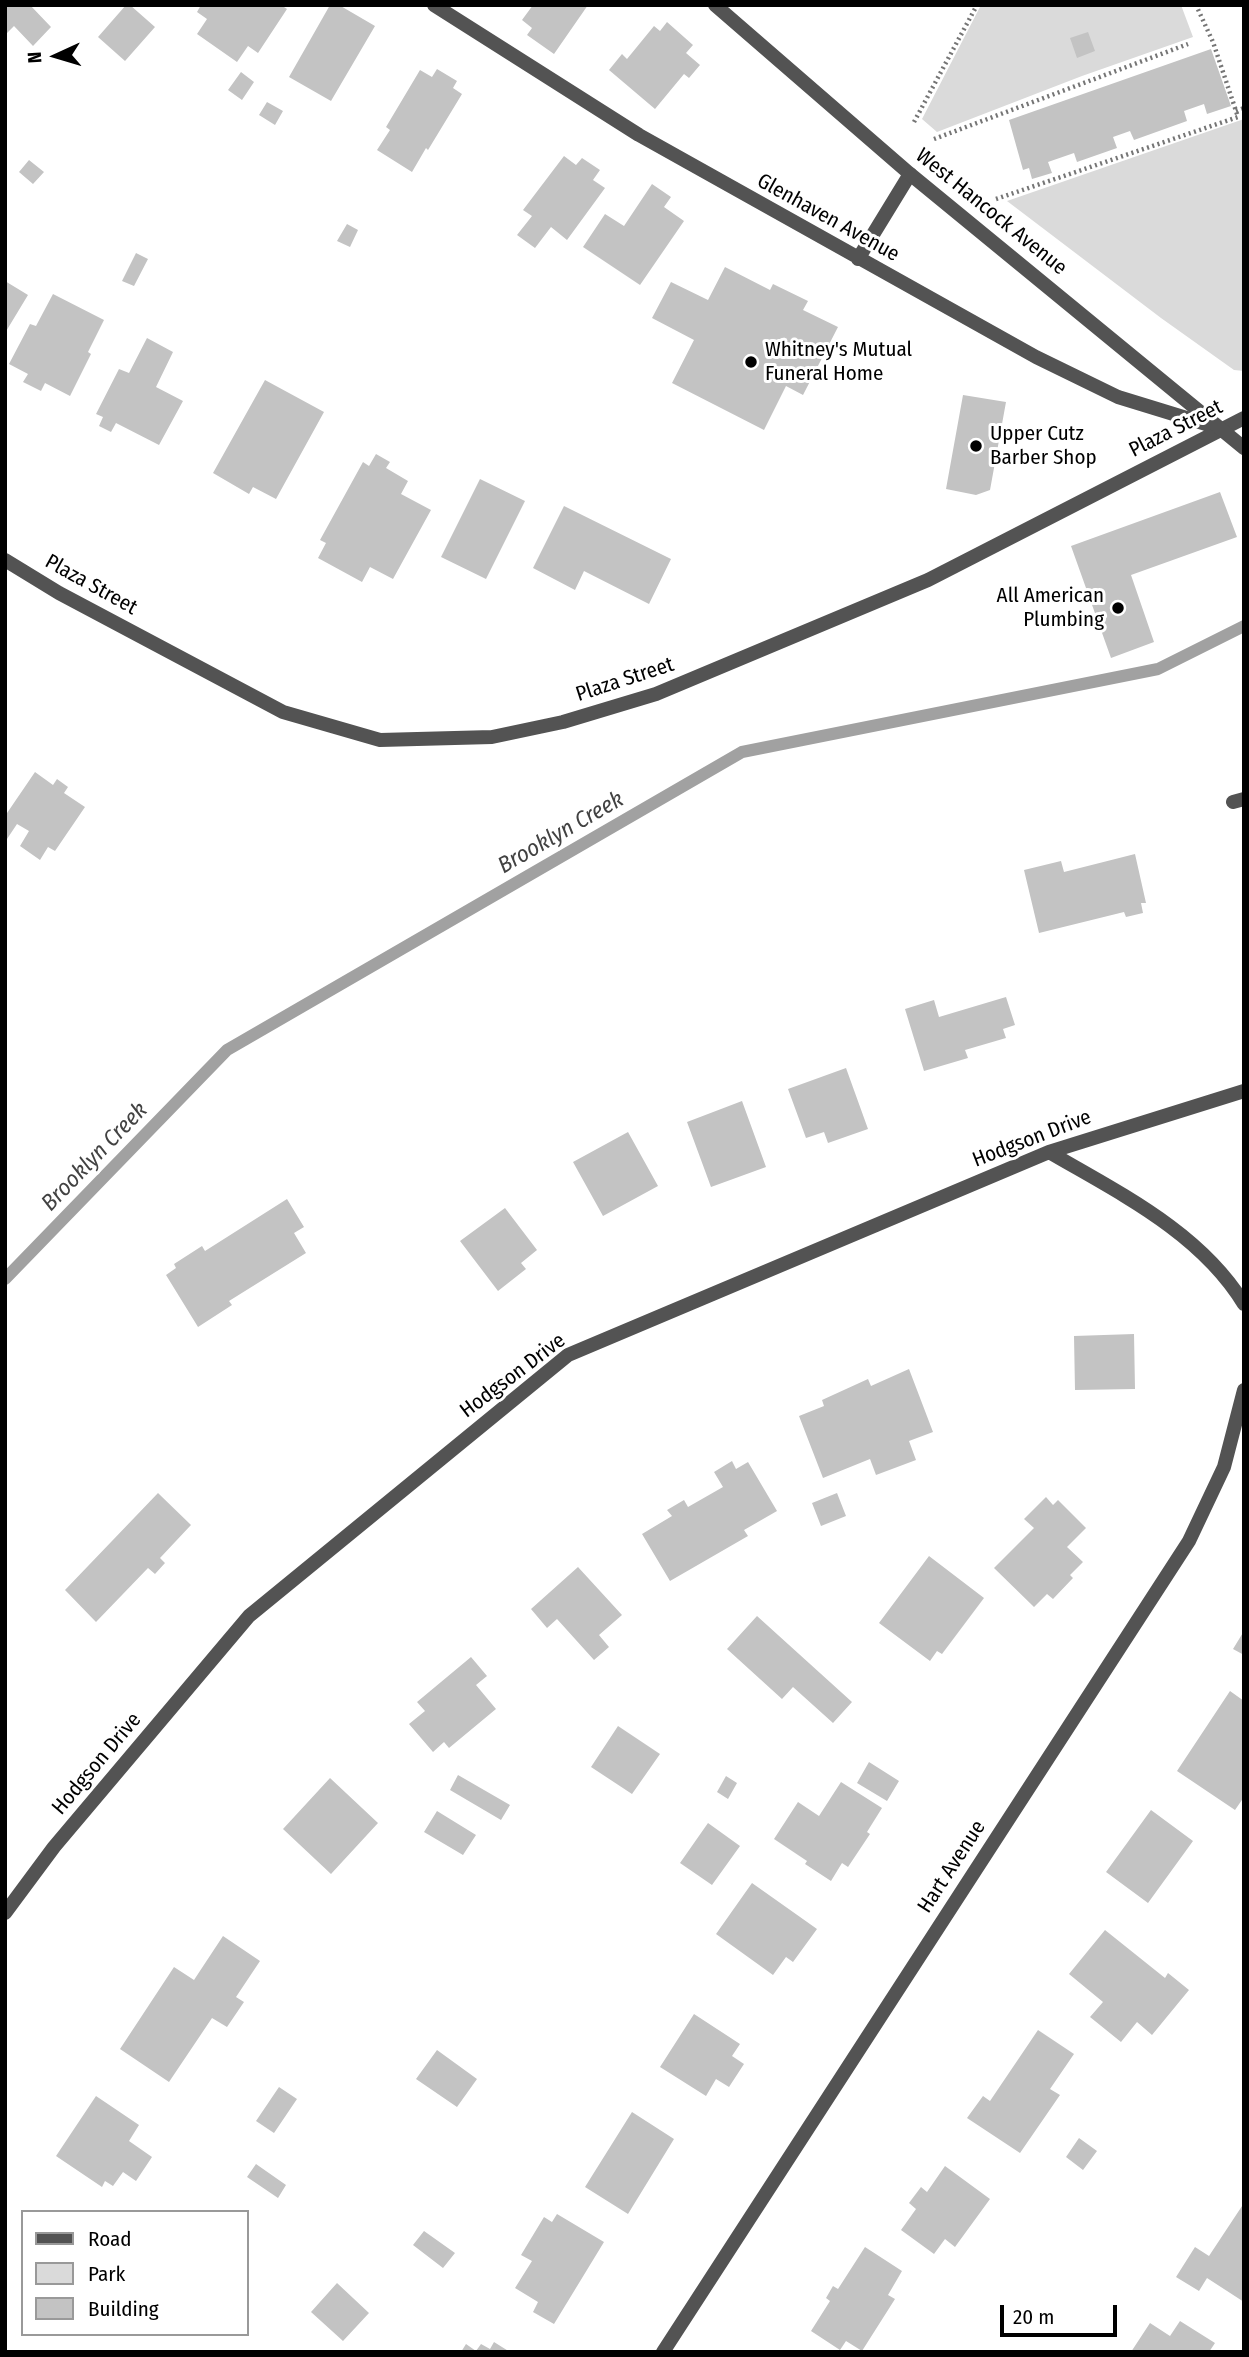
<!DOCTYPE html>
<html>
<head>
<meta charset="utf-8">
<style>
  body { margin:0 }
  #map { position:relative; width:1249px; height:2357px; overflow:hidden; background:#fff; font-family:"Fira Sans Condensed",sans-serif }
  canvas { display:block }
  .frame { position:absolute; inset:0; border:7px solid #000; pointer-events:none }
  .legend { position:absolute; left:21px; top:2210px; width:228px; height:126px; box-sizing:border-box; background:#fff; border:2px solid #999; margin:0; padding:9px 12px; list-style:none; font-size:21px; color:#000 }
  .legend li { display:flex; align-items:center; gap:14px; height:35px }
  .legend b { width:35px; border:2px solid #999 }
  .north { position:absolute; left:21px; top:21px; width:70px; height:70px; -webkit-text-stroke:5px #fff; paint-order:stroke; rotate:266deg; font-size:19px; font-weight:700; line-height:28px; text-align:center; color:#000 }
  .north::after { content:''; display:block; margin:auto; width:24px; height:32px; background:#000; clip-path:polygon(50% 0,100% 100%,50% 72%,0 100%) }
  .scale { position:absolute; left:1000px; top:2305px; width:117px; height:32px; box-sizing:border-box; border:4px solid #000; border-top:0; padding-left:9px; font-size:21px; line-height:24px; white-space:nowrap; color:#000; -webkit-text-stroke:5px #fff; paint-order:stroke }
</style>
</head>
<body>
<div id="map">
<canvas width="1249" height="2357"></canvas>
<div class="frame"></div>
<ul class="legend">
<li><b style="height:9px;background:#535353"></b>Road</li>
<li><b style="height:19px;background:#dadada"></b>Park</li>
<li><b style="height:19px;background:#c3c3c3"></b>Building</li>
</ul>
<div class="north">N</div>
<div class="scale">20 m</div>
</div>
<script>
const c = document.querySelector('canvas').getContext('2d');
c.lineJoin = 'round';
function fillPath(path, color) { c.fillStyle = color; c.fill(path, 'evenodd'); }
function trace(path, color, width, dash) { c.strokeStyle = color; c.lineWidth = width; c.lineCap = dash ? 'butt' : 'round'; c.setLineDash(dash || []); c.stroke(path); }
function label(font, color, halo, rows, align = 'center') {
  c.font = font + ' "Fira Sans Condensed",sans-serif'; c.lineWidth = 6; c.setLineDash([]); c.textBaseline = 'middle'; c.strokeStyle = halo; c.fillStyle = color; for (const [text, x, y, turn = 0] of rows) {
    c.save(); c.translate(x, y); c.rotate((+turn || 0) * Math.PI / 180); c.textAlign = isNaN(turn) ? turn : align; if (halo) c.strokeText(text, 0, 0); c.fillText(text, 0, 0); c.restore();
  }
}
fillPath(new Path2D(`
  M981,5H1181L1193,37L1082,76L937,132L922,119Z
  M1244,119V371L1234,370L1161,318L1007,201Z`), '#dadada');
trace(new Path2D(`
  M5,1279L227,1050L742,752L1158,669L1244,626`), '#a1a1a1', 12);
fillPath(new Path2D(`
  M5,5H30L51,27L33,46L14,26L5,35Z
  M126,5H130L155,27L125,61L98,37Z
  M201,5H281L287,9L258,53L248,46L237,62L197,34L207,19L197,12Z
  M330,5H339L375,26L331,101L289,77Z
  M533,5H588L554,54L527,35L532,28L522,20Z
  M667,22L693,45L686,53L700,65L689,78L684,74L655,109L609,70L622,54L627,59L654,26L660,31Z
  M1088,32L1095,51L1077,58L1070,38Z
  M1211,49L1231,106L1207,114L1204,104L1184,111L1187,121L1134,140L1130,131L1113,137L1117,148L1077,162L1074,153L1048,162L1052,173L1032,179L1029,168L1023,170L1009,120Z
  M437,69L457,81L453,88L462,94L428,150L426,148L412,172L377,150L390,130L386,127L420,70L432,77Z
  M241,72L254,82L242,100L228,90Z
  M267,102L283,111L275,125L259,115Z
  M564,156L576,165L582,158L600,170L593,180L605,188L567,240L551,227L535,248L517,235L532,216L523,210Z
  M29,160L44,172L33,184L19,172Z
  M652,184L671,197L664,207L684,221L640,285L583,247L605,214L624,226Z
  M347,224L358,230L350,247L337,241Z
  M136,253L148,259L134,286L122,281Z
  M725,267L770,290L773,284L808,301L803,310L838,327L803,395L786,386L764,430L672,383L694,340L652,318L671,282L708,300Z
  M5,281L28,295L5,333Z
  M53,294L104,320L88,352L91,354L70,396L45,383L41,391L23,382L28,374L9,364L30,324L36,326Z
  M147,338L173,352L156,387L183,401L159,445L116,423L111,432L99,426L103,417L96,414L119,369L129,373Z
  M265,380L324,412L276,499L253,487L249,494L213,473Z
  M963,395L1006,402L990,490L976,495L946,489Z
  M376,454L390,462L386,468L408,481L401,494L431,510L393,579L370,567L362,582L318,558L326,543L320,540L363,462L369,466Z
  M480,479L525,501L486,579L441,557Z
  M1220,492L1237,537L1131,575L1154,642L1111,658L1071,546Z
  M564,506L671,559L649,604L584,571L575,590L533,568Z
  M35,772L53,785L57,779L68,787L64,793L85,807L55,851L48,847L40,860L20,846L29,831L17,824L5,842V816Z
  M1135,854L1146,903H1141L1143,913L1126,917L1124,912L1039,933L1024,870L1061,861L1064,872Z
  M1006,997L1015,1025L1003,1029L1006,1038L965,1050L968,1058L924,1071L905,1009L934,1000L939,1017Z
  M846,1068L868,1129L828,1143L824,1132L806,1138L788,1089Z
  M742,1101L766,1167L711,1187L687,1122Z
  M628,1132L658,1186L603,1216L573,1162Z
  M287,1199L304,1227L294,1233L306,1253L229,1301L232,1305L198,1327L166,1275L176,1268L174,1264L202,1246L205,1251Z
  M505,1208L537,1250L521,1263L526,1269L498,1291L460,1241Z
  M1134,1334L1135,1389L1075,1390L1074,1336Z
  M909,1369L933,1432L909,1441L916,1460L876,1475L870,1459L823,1478L799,1416L824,1406L822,1400L868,1379L871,1386Z
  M732,1461L736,1469L748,1462L777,1511L744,1530L748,1536L670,1581L642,1534L672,1516L667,1510L684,1500L688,1507L723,1487L714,1472Z
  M158,1493L191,1525L160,1558L165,1563L155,1574L148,1568L96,1622L65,1590Z
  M837,1493L846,1516L821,1526L812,1503Z
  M1046,1497L1053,1505L1058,1500L1086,1528L1067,1547L1083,1562L1070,1575L1073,1578L1053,1599L1047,1594L1034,1607L994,1568L1034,1528L1024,1519Z
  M929,1556L984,1598L942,1654L937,1651L930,1661L879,1623Z
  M578,1567L622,1615L599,1635L609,1647L594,1660L557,1619L547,1628L531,1609Z
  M757,1616L852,1702L833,1723L793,1687L782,1699L727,1649Z
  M1244,1631V1655L1233,1649Z
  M471,1657L487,1676L476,1685L496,1709L449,1748L444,1742L433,1752L409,1724L425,1711L417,1702Z
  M1230,1691L1244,1701V1797L1235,1810L1177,1771Z
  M618,1726L660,1754L632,1794L591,1767Z
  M869,1762L899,1781L887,1801L857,1783Z
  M458,1775L510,1805L501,1820L450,1790Z
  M726,1776L737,1783L728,1799L717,1792Z
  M330,1778L378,1823L331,1874L283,1829Z
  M841,1782L882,1808L867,1832L870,1834L848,1867L842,1863L831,1881L805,1864L807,1861L774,1839L798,1802L819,1816Z
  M1151,1810L1193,1841L1148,1903L1106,1872Z
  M437,1811L476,1835L463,1855L424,1832Z
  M708,1823L740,1846L712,1885L680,1863Z
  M752,1883L817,1929L793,1962L786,1957L773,1975L716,1934Z
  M1105,1930L1165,1978L1168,1973L1189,1990L1152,2035L1137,2022L1121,2042L1090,2017L1103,2002L1069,1974Z
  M223,1936L260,1961L236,1997L244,2002L227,2027L212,2018L169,2082L120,2049L174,1967L194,1980Z
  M694,2014L740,2044L732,2056L744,2064L729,2087L716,2079L706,2096L660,2067Z
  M1038,2030L1074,2054L1050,2089L1060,2095L1020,2153L967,2118L983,2096L990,2101Z
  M437,2050L477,2079L457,2107L416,2079Z
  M279,2087L297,2099L274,2133L256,2121Z
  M96,2096L139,2125L129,2141L152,2157L136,2181L123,2172L113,2186L105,2181L102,2187L56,2156Z
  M632,2112L674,2139L628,2214L585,2187Z
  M1079,2138L1097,2151L1083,2170L1066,2157Z
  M256,2164L286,2185L278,2198L247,2177Z
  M945,2166L990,2199L955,2247L945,2239L934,2254L901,2230L916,2209L909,2203L921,2187L927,2192Z
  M1244,2203V2302L1207,2278L1199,2291L1176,2277L1195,2247L1209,2256Z
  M557,2214L604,2242L554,2324L533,2312L538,2302L515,2288L532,2261L521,2255L544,2217L552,2222Z
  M424,2231L455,2253L443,2268L413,2245Z
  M865,2247L902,2271L888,2295L895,2299L862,2351L846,2341L840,2350L811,2331L830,2301L826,2298L833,2286L838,2289Z
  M337,2283L369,2313L343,2341L311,2312Z
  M1180,2321L1215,2343L1209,2352H1131L1150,2323L1170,2336Z
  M494,2342L510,2352H461L466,2344L476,2351L481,2344L490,2349Z`), '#c3c3c3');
trace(new Path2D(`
  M1236,111L1244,108
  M914,122L977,5
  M934,139L1188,44
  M996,199L1238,117L1213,42L1196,5`), '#757575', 4.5, [2, 3.5]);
trace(new Path2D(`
  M1233,802L1244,799`), '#535353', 14);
trace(new Path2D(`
  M434,5L639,135L1036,357L1118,397L1219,428
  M858,259L910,174
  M5,560L59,593L283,712L380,740L492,737L563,722L656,694L928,580L1244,418
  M1049,1152C1119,1193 1200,1232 1244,1304
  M5,1913L54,1847L249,1616L568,1355L1049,1152L1244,1091
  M663,2352L1189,1541L1224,1467L1244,1390`), '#535353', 14);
trace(new Path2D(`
  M715,5L910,174L1244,448`), '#535353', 14);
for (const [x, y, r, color] of [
  [751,362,7,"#000"],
  [976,446,7,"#000"],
  [1118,608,7,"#000"]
]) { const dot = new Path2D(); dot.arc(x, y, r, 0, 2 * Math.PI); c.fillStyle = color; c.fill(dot); trace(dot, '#fff', 2.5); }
label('21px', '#000', '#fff', [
  ["West Hancock Avenue",991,212,39],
  ["Glenhaven Avenue",828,218,29],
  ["Plaza Street",1176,429,-27],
  ["Plaza Street",91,585,29],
  ["Plaza Street",625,680,-18],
  ["Hodgson Drive",1032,1139,-21],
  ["Hodgson Drive",513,1376,-37],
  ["Hodgson Drive",97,1764,-50],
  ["Hart Avenue",952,1867,-57]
]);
label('21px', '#000', '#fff', [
  ["Whitney's Mutual",765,350],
  ["Funeral Home",765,374],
  ["Upper Cutz",990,434],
  ["Barber Shop",990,458],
  ["All American",1104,596,"right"],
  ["Plumbing",1104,620,"right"]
], 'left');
label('italic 23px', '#424242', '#fff', [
  ["Brooklyn Creek",561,833,-30],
  ["Brooklyn Creek",95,1157,-46]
]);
</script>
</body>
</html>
